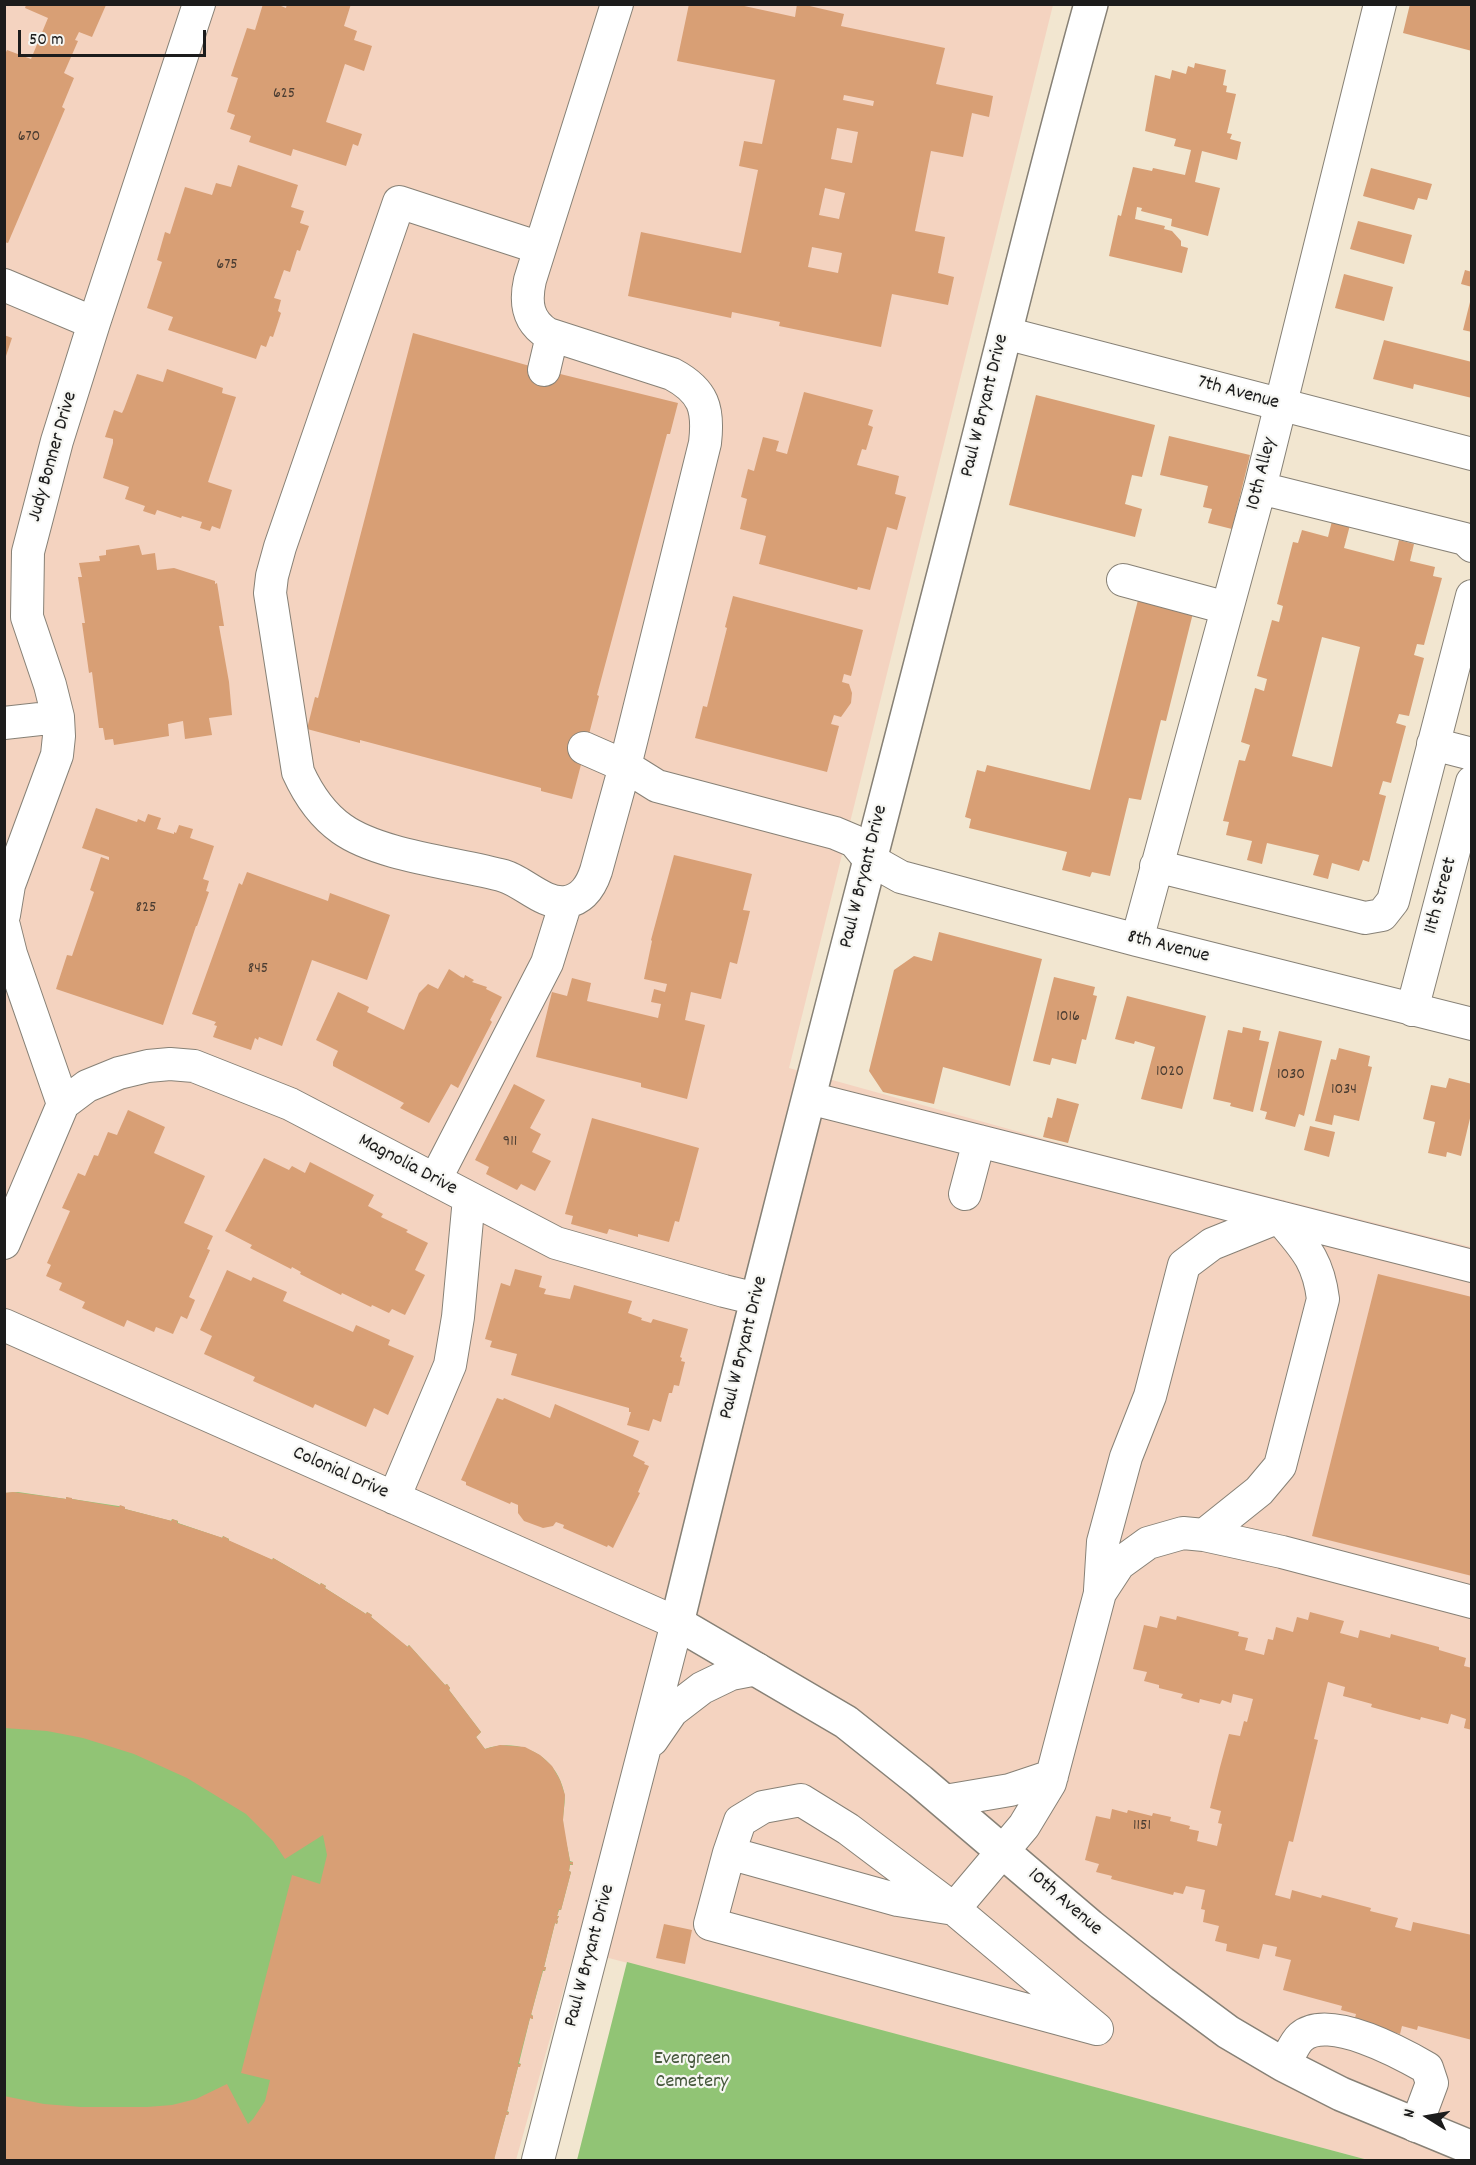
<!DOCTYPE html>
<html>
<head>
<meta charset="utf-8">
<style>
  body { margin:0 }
  #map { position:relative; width:1476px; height:2165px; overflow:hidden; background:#f2e6d0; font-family:Dekko,sans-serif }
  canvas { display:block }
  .frame { position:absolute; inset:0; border:6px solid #1c1c1c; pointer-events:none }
  .north { position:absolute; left:1398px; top:2087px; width:60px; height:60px; -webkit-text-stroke:4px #f6f6f2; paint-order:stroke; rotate:281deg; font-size:16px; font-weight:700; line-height:24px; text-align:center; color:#1c1c1c }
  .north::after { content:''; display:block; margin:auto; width:21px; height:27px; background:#1c1c1c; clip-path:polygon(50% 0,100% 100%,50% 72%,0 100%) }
  .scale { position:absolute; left:18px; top:30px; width:188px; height:27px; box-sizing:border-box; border:3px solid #1c1c1c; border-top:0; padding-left:8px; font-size:18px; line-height:21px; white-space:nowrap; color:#1c1c1c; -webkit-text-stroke:4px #f6f6f2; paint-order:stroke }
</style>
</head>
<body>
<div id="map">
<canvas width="1476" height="2165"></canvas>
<div class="frame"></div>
<div class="north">N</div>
<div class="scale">50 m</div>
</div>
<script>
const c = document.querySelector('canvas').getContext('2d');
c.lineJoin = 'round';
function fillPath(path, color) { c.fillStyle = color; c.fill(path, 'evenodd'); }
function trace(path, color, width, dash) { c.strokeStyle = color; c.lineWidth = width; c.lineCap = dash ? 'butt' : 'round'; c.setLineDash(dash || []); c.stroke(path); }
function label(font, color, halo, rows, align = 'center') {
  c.font = font + ' Dekko,sans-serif'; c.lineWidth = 4.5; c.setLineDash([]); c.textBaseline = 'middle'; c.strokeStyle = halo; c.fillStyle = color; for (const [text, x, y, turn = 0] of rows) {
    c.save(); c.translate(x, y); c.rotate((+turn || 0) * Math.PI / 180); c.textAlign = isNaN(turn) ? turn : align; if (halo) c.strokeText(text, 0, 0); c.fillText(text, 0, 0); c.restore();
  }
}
fillPath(new Path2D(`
  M5,5H1053L789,1068L1088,1151L1471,1247V2160H1368L575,1949L516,2160H5Z`), '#f4d3c0');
fillPath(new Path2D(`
  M18,1492L66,1499V1497L72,1499L125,1507V1509L171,1521L172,1519L178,1521V1523L222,1538L223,1536L229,1539V1541L272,1560L273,1558L320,1585L321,1583L326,1586L325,1588L366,1614L367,1612L372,1615L371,1617L407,1647L409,1645L445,1685L447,1684L450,1688L449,1690L481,1732L476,1737L485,1749C519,1737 556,1755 564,1792C566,1802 563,1810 563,1820C563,1833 568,1848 570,1861L573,1862V1865H570L569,1871L571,1872L561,1910H559L557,1916H559L557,1920L558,1921L557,1924L555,1923L544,1967H546L545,1971H543L531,2014L533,2016V2019L530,2018L519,2063L521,2064L518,2067L507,2111L509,2112L508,2115H506L494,2158L496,2160H5V1493Z
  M627,1962L1368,2160H577Z`), '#91c475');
fillPath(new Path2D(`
  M263,4H276L286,8L287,4H351L344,26L357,31L354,40L372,46L364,71L345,64L326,122L362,134L358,146L353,144L346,166L293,149L291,156L249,142L251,136L230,129L235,115L227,112L238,78L231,76L247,28L255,30Z
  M689,4H735L795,17L797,4H801L844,14L841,26L945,48L936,84L993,96L989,117L972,113L963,157L931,151L915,231L945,237L938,273L954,277L948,305L892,294L881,347L779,326L780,322L732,312L731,318L628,296L641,232L741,253L758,170L739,166L744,141L762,144L775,80L677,61ZM844,95L874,101L873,106L843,100ZM837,128L858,132L852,163L831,159ZM825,188L845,193L839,219L819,215ZM812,247L842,253L838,273L808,267Z
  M1410,4H1472V51L1403,33Z
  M26,5H106L92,37L79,32L75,40L78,41L64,73L74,78L62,107L65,109L8,243L4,242V56L7,50L31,59L48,18L25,8Z
  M1195,63L1226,70L1223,85L1227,86L1226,92L1236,94L1227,133L1232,134L1230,139L1241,142L1237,160L1202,151L1195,182L1220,188L1208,236L1171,226L1172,219L1141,211L1142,208L1137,207L1135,219L1165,226L1164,229L1172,231L1181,241V246L1188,248L1182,273L1109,256L1118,215L1121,216L1133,167L1152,171L1153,168L1185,175L1191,150L1174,146L1176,139L1145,131L1155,75L1170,79L1172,70L1186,74L1188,66L1194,68Z
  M238,165L298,185L291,207L304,211L300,223L309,226L300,251L297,250L290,272L284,270L274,298L281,300L278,311L281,313L273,337L270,336L266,347L261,345L256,359L168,330L173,317L147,308L162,262L157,260L165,232L170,234L185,187L212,195L216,183L231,187Z
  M1371,168L1432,184L1427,200L1418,198L1414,210L1363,196Z
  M1358,221L1412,235L1404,264L1350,249Z
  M1465,270L1472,272V287L1461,284Z
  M1344,274L1393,287L1384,321L1335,308Z
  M1471,298H1472V332L1463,330Z
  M413,333L544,370L678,403L670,434H667L597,695L599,696L572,799L541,791V788L360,740V743L307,729L315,697L318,698Z
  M4,335L12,338L5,359H4Z
  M1384,340L1472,362V398L1414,384L1413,389L1373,379Z
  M167,369L223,388L222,393L236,397L208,482L232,490L220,529L212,526L210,531L200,528L202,522L182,516L181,518L157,510L155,515L143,511L145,506L125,499L129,487L103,478L113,443V439L105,437L114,410L122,413L124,409L137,374L163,382Z
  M804,392L873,410L868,425L873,427L866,450L862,449L857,465L899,476L895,494L906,497L897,530L887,527L870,590L858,587L857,590L759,564L766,536L740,529L747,499L741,497L748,469L754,471L763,437L779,441L776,451L787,454Z
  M1036,395L1155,425L1142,477L1132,475L1125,504L1142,509L1135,537L1009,505Z
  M1169,436L1250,455L1232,529L1208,523L1212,509L1203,507L1208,486L1160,475Z
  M1332,521L1350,525L1344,548L1394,561L1399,540L1414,544L1410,561L1435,567L1433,576L1442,578L1424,645L1417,644L1414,655L1424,658L1409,716L1399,714L1396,723L1406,726L1391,783L1383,781L1379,794L1386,796L1369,862L1363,860L1359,871L1332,863L1328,879L1313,875L1319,855L1267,843L1262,864L1247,860L1252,841L1226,835L1229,822L1223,821L1239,760L1245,761L1250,745L1241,742L1255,688L1264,691L1267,679L1257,676L1272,620L1279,622L1283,606L1277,604L1293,542L1298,543L1302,530L1328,537ZM1322,637L1360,647L1332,767L1292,756Z
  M139,545L142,555L155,553L157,570L174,568L215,581V584L217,583L224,626H219L229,682L232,715L209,718L212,735L185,739L183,721L168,724L169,736L114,745L113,739L105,740L103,728H99L92,672L89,673L82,623H85L78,577H82L79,563L100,561L99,556L106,555V550Z
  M733,596L863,630L851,676L844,674L842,682L849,684L852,693L851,703L841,717L834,715L831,724L839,726L827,772L695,738L703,706L707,707L727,628L725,627Z
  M1138,600L1193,613L1166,721L1161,720L1141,800L1129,798L1110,876L1092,872L1090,877L1062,870L1067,852L969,828L971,819L965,817L977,770L985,772L987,765L1090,790Z
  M96,808L137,822L138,819L145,822L148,814L161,818L157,829L174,834V832L176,833L179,825L193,829L190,838L214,846L203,879L209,881L206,891L209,892L197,926H196L163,1025L56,989L67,955L72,956L94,892L90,890L101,857L109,860V857L82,848Z
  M674,855L752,874L743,910L750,911L737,964L730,962L721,999L691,992L685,1020L705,1025L687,1099L641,1087V1083L536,1057L552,992L567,996L572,978L591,983L587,1001L658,1018L661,1004L651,1002L654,989L665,992L667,984L644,979L652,941L651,940Z
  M247,872L328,901L330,893L390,915L367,980L312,960L282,1046L259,1037L258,1040L255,1038L251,1050L213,1037L217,1026L214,1025L216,1022L192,1014L239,883L242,885Z
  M939,932L1042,959L1010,1086L943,1067L934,1104L883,1092L869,1071L894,970L914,956L932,961Z
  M449,969L461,977L464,978L465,975L474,980L472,982L487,987L486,989L502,997L490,1020L492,1022L458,1088L451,1084L429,1123L400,1108L404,1103L333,1066V1062L338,1051L316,1040L338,992L369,1007L367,1012L404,1030L419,993L428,984L438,989Z
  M1054,977L1095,987L1093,995L1097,996L1086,1040L1082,1039L1076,1064L1052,1058L1050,1065L1033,1061Z
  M1127,996L1206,1016L1182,1109L1141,1099L1155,1047L1135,1041L1134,1044L1115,1039Z
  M1243,1027L1261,1031L1259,1040L1269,1042L1253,1112L1230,1106L1231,1103L1213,1099L1228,1030L1242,1033Z
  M1279,1031L1322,1041L1304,1116L1299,1114L1295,1127L1265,1119L1267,1112L1260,1110Z
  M1339,1048L1370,1056L1368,1066L1372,1067L1359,1121L1334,1115L1332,1125L1315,1121L1331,1059L1336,1060Z
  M1449,1078L1472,1084V1110L1461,1156L1447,1152L1446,1157L1428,1153L1435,1122L1423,1119L1431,1085L1446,1088Z
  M514,1084L545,1100L530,1128L541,1134L532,1152L551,1161L535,1191L521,1184L517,1190L486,1174L489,1167L475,1160Z
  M1057,1098L1079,1104L1068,1143L1043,1137L1048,1117L1052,1118Z
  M128,1110L165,1127L154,1153L205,1176L184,1223L213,1236L207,1249L210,1250L189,1297L195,1300L187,1319L181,1316L173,1334L156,1327L154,1332L127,1320L124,1327L82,1308L85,1302L59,1290L62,1283L46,1276L51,1265L47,1263L70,1211L62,1208L78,1173L85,1176L94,1155L98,1156L108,1132L117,1135Z
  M592,1118L699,1148L679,1222L675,1221L669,1242L638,1234V1237L609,1229L607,1234L571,1224L573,1216L565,1214Z
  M1310,1126L1335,1132L1329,1157L1304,1150Z
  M264,1158L289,1170L292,1166L305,1173L310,1162L374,1195L368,1206L383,1214L381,1217L408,1230L406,1232L428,1243L415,1270L425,1275L405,1315L392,1309L389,1313L372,1305L371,1307L342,1293L341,1295L300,1274L301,1272L292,1267L291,1269L250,1248L252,1245L225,1231Z
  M515,1269L542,1276L539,1287L546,1289L544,1294L570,1299L574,1285L632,1301L628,1313L642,1318L641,1320L651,1323L653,1319L688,1329L680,1357L682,1358L681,1361L685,1362L679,1386L674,1385L672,1393H669L661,1422L653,1419L649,1431L627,1425L631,1412H629V1408L511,1375L517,1354L490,1347L492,1341L485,1339L501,1283L510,1286Z
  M227,1270L251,1281L253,1277L287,1292L283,1301L353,1332L356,1325L390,1340L388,1345L414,1356L388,1415L374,1408L366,1427L315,1404L313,1408L253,1381L255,1377L204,1354L212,1336L200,1330Z
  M1378,1274L1472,1297V1576L1312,1536Z
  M497,1398L503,1400L504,1398L550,1418L555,1404L639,1441L633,1456L645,1462L644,1464L649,1466L638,1492L640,1493L613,1548L608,1545L607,1547L563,1528L564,1525L556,1522L553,1526L543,1528L524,1521L518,1513V1505L511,1502L510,1504L466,1485V1482L461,1480Z
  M13,1492L66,1499V1497L72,1498V1499L119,1507L120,1505L125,1507V1509L172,1521V1519L178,1521L177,1523L223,1538V1536L229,1539L228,1540L273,1560V1558L320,1585L321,1583L326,1586L325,1588L366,1614L367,1612L372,1615L371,1617L408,1647L409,1645L445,1685L447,1684L450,1688L449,1690L481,1732L476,1737L485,1749L500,1745L525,1747L540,1755L552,1766L560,1780L565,1795L563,1820L570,1862H573V1865L570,1864L569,1871L571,1872L561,1910L559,1909L557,1916H559L557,1920L558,1921L557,1924L555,1923L544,1967H546L545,1971L543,1970L539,1984L531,2015L533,2016V2019L530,2018L518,2064H521L520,2067H518L511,2095L507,2112H509L508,2115H506L494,2160H4V2096L44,2104L81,2107H147L172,2105L196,2099L227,2084L248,2124L253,2119L265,2101L270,2080L241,2073L292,1875L320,1884L327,1855L323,1835L285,1859L273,1841L246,1814L187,1778L134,1754L83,1738L47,1731L4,1728V1493Z
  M1310,1612L1344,1621L1340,1633L1358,1638L1360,1630L1390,1638L1391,1634L1439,1647V1650L1466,1658L1464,1666L1472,1668V1730L1464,1728L1466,1719L1451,1714L1448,1724L1421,1717L1420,1720L1371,1707L1372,1704L1343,1696L1345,1687L1328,1682L1314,1739L1318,1740L1306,1789L1293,1842L1289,1841L1275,1895L1290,1899L1292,1890L1321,1898L1322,1895L1371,1908L1370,1911L1398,1918L1395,1927L1411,1931L1413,1922L1472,1935V2040L1418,2026L1417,2030L1402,2026L1400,2034L1354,2022L1356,2014L1341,2010L1342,2006L1283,1990L1291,1960L1275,1956L1277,1947L1263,1944L1259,1959L1226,1951L1227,1944L1215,1941L1219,1926L1203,1922L1205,1910L1201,1909L1205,1890L1186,1886L1183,1894L1174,1892L1173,1895L1111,1879L1112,1876L1096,1872L1099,1864L1085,1860L1096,1816L1110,1819L1112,1809L1127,1813L1128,1810L1152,1816L1153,1813L1171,1817L1170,1821L1190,1826L1189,1829L1199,1831L1197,1841L1217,1846L1222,1824L1218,1823L1221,1811L1210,1808L1220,1767L1229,1734L1240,1736L1244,1721L1247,1722L1253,1699L1233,1694L1231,1703L1222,1700L1220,1704L1200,1699L1199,1703L1181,1698L1183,1694L1159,1688V1685L1144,1681L1147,1672L1133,1669L1144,1625L1157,1628L1160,1616L1176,1620L1177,1616L1239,1632L1238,1636L1248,1638L1245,1650L1264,1655L1268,1639L1273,1640L1276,1627L1293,1632L1297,1617L1308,1620Z
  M664,1924L692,1930L685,1964L656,1958Z`), '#d89f75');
const minor = new Path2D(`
  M540,248L399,202L280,547L272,576L270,593L298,772C308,794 322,815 342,829C380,856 457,863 504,876C524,882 544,905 566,902C583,899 591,886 596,871L625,766L705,443C709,409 704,391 672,374L548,334C527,321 525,302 530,280L617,4
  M4,285L94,323
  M1005,333L1472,454
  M544,370L552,336
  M1260,488L1465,539L1472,546
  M1123,580L1227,608
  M4,723L58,717
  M1433,744L1472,754
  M584,748L625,766L657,786L835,833L854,841L869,859L901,877L1137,940L1472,1024
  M1156,866L1365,918L1382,915L1393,901L1472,596
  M4,915L9,885L57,755L59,736L58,717L50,685L27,617L28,552L57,441L94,323L199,4
  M4,926L11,954L63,1104L4,1243
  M1137,940L1260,488L1380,4
  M1412,1010L1472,782
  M809,1098L1472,1266
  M63,1104L87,1086L119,1073L148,1066L170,1064L194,1066L290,1104L556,1243L724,1291L757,1299
  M435,1180L547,963L566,902
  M965,1194L979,1141
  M4,1325L677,1623L538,2160
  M394,1498L450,1365L458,1317L469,1198
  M1100,1590L1103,1542L1126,1457L1150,1396L1184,1265L1212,1244L1279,1217C1304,1247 1318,1259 1323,1299L1280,1466L1259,1491L1204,1535
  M652,1740L672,1711L702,1688L731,1674L757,1669
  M945,1801L1010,1790L1052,1776
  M729,1853L740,1821L763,1807L801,1800L848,1829L954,1909L1024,1826L1050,1783L1100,1593L1119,1564L1148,1543L1183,1533L1204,1535L1282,1552L1472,1602
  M729,1853L898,1900L954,1909L1097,2029L710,1924Z
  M1284,2065C1289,2057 1294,2043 1301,2037C1328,2013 1401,2053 1427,2068L1432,2083L1416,2126`);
const major = new Path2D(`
  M1091,4C1045,169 1005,335 963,500C867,874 768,1247 677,1623L846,1722L920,1781L1090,1926L1162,1983L1228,2032L1284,2065L1341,2094L1472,2148`);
trace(minor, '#878176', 34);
trace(major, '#878176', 36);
trace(minor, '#fff', 32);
trace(major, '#fff', 33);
label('16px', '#4b3d32', null, [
  ["625",284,95],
  ["670",29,138],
  ["675",227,266],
  ["825",146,909],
  ["845",258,970],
  ["1016",1068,1018],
  ["1020",1170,1073],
  ["1030",1291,1076],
  ["1034",1344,1091],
  ["911",510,1143],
  ["1151",1142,1827]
]);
label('20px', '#1c1c1c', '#f6f6f2', [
  ["7th Avenue",1238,394,15],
  ["Paul W Bryant Drive",986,406,-76],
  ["Judy Bonner Drive",54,457,-74],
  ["10th Alley",1263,474,-76],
  ["Paul W Bryant Drive",865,877,-76],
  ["11th Street",1442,896,-75],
  ["8th Avenue",1168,948,14],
  ["Magnolia Drive",407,1166,28],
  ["Paul W Bryant Drive",745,1348,-76],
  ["Colonial Drive",340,1474,24],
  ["10th Avenue",1064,1903,41],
  ["Paul W Bryant Drive",591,1956,-75]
]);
label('20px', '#45573b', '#f6f6f2', [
  ["Evergreen",692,2060],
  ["Cemetery",692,2083]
]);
</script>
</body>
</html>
